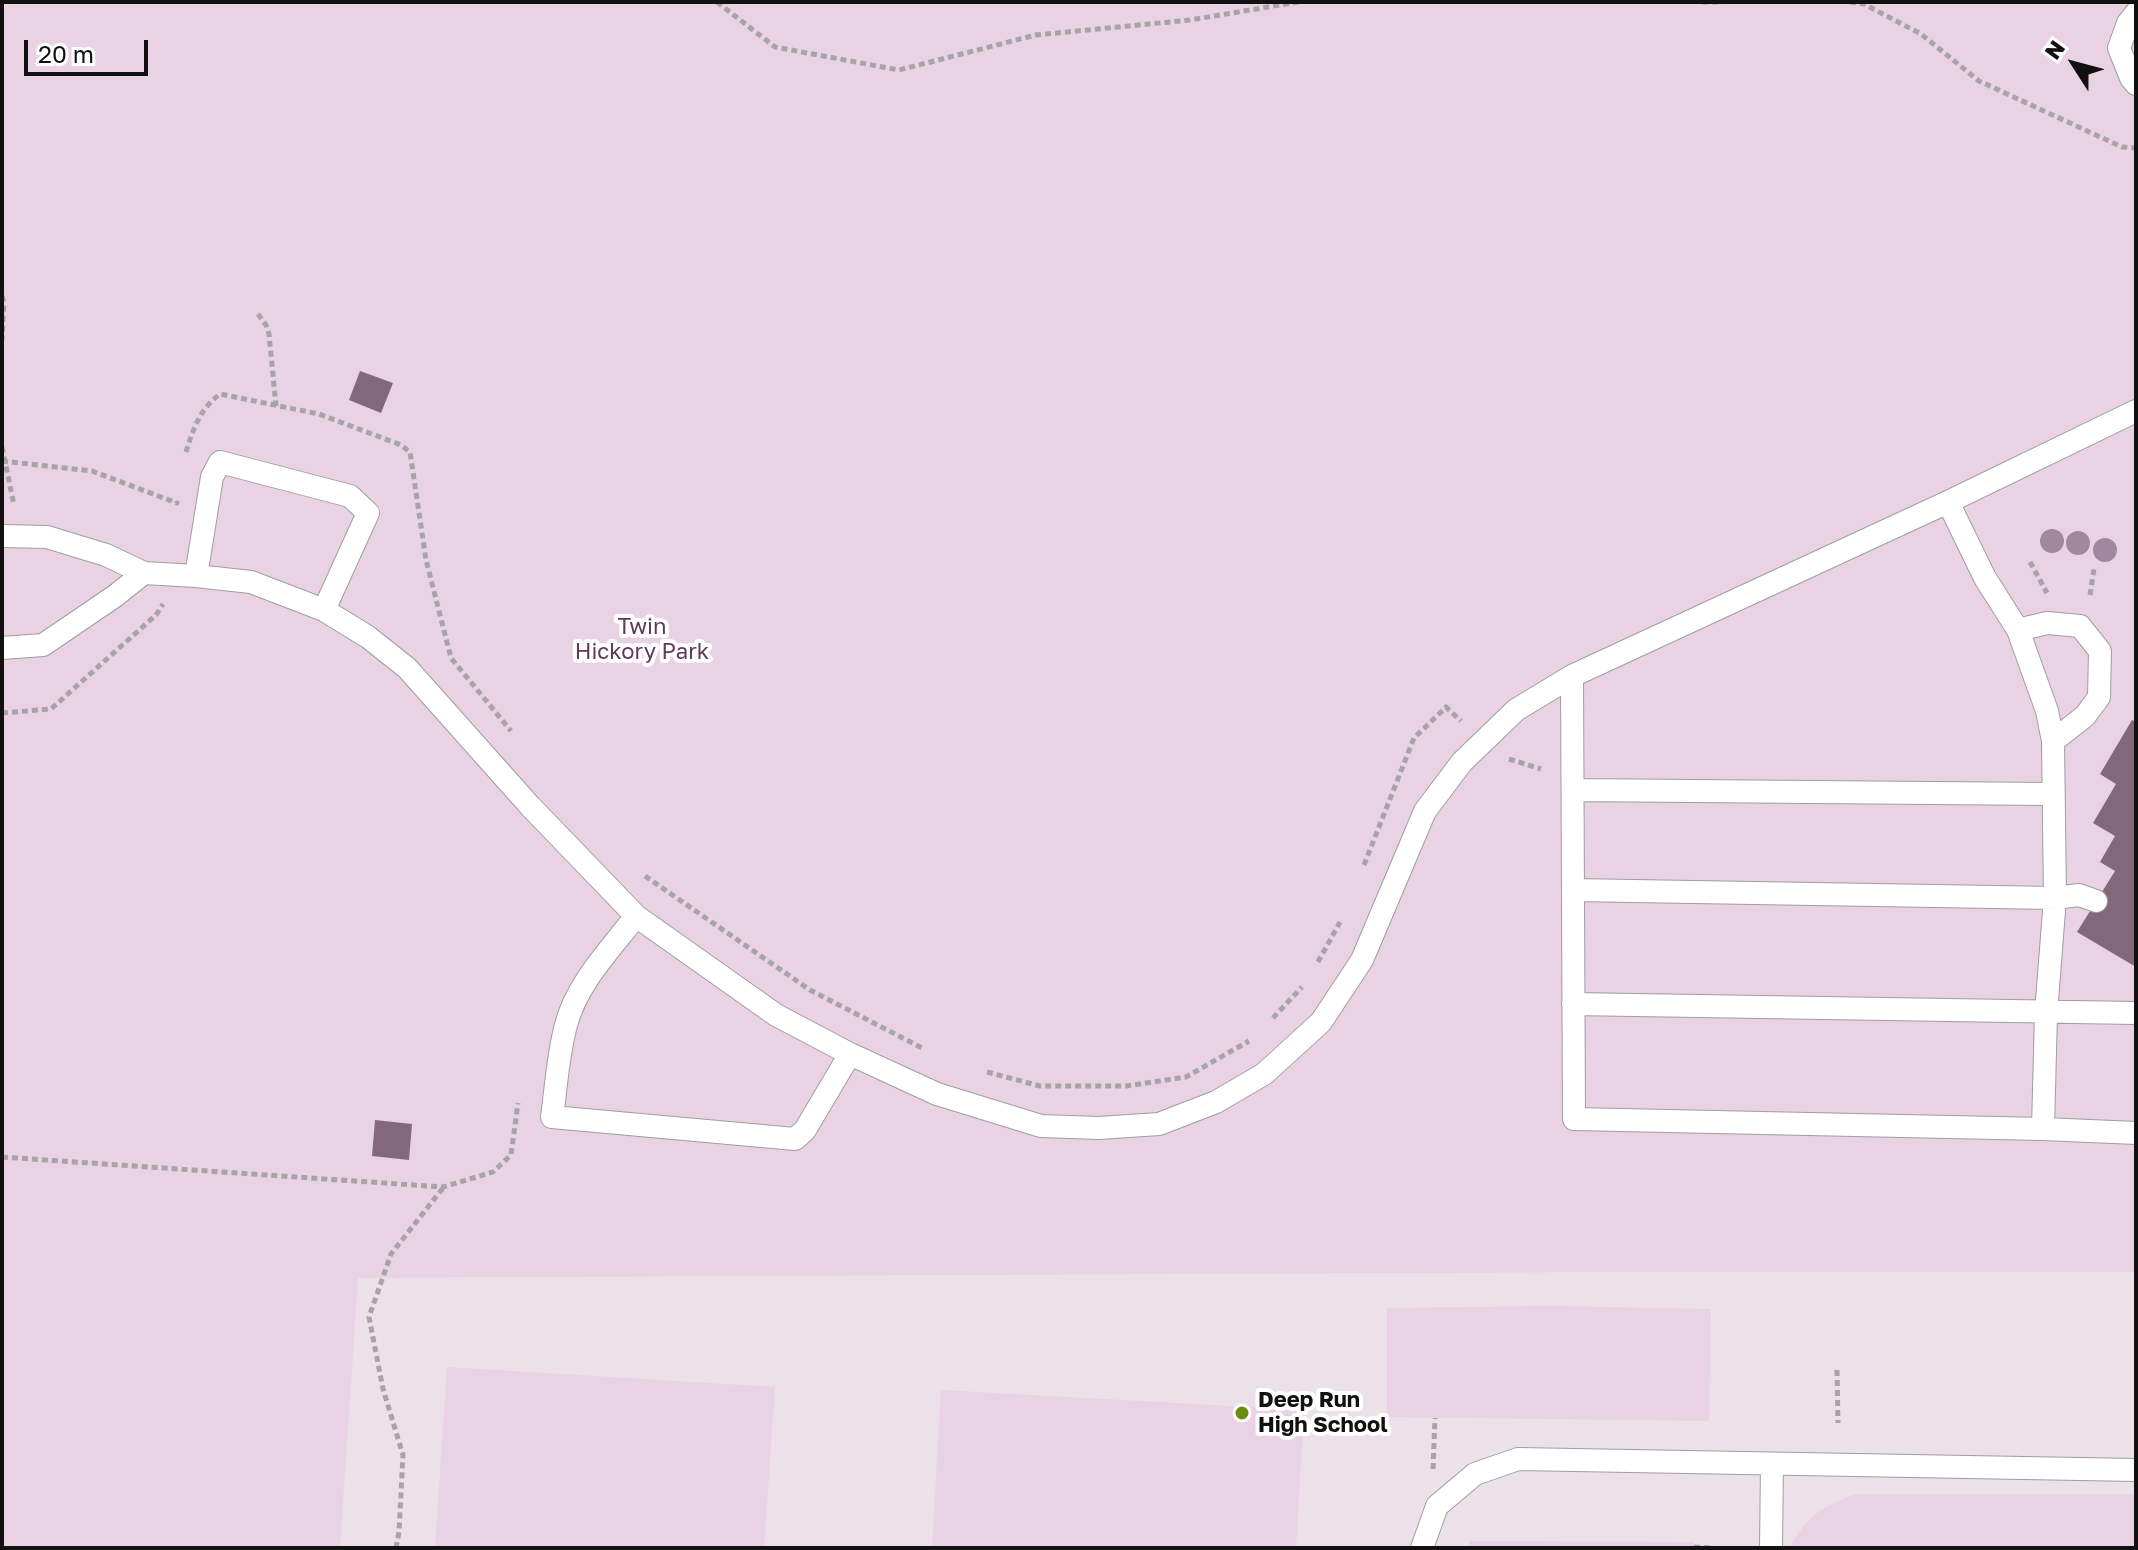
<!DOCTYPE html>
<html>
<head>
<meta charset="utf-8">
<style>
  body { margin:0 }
  #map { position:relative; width:2138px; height:1550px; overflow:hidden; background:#f1ecf0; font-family:"Golos Text",sans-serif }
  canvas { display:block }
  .frame { position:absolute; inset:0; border:4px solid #121011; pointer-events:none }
  .north { position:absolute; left:2034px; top:24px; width:80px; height:80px; -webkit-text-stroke:6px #fff; paint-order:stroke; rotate:306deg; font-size:22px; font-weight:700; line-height:32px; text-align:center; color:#121011 }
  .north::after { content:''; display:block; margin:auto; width:28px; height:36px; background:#121011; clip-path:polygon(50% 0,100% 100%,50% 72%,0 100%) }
  .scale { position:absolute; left:24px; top:40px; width:124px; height:36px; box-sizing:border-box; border:4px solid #121011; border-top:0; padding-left:10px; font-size:24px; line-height:28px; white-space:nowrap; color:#121011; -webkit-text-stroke:6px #fff; paint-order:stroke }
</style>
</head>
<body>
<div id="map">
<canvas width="2138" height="1550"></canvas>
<div class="frame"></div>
<div class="north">N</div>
<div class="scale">20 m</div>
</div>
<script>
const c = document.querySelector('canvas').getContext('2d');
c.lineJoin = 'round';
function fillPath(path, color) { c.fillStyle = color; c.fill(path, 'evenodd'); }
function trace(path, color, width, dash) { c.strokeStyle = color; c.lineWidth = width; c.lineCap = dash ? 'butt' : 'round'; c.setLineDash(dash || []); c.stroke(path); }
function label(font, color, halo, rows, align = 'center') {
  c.font = font + ' "Golos Text",sans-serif'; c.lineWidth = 8; c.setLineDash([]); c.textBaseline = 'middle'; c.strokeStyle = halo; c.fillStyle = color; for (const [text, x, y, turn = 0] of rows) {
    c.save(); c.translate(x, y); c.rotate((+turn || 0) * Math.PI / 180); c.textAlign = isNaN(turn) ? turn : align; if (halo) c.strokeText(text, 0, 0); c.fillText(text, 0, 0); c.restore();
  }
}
fillPath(new Path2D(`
  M1666,1272H2136V1548H340L357,1278Z`), '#ece0e9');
fillPath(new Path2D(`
  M2,2H2136V1272H1666L358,1278L340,1548H2Z
  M1552,1306L1711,1309L1709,1421L1387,1417V1308Z
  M447,1367L775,1387L764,1548H435Z
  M941,1390L1304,1410L1296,1548H932Z
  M1856,1494H2136V1548H1790C1807,1515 1822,1507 1856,1494Z
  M1469,1541L1694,1542V1548H1469Z`), '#e8d2e3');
fillPath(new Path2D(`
  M360,371L393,383L381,413L349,400Z
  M2132,720L2136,722V967L2077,932L2115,871L2100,862L2115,836L2093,823L2116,784L2100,774Z
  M375,1120L412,1124L409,1160L372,1156Z`), '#83687c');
const lane = new Path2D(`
  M2136,13L2128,23L2119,48L2131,78L2136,84
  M2,536L47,537L106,555L144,573L196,576L251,582L324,610L368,637L407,668L530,806L636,916L776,1015L850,1054L937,1094L1041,1126L1099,1128L1159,1124L1216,1102L1264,1074L1321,1022L1362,960L1425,811L1462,762L1516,710L1572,676L1948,502L2136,411
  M196,576L212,477L220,462L350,496L368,513L324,610
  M2018,630L2047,623L2080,626L2100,651L2099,697L2085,716L2053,741
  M2,648L43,645L115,596L144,573
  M1572,676L1574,1119L2043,1129L2046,1013L2055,898L2053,741L2047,711L2018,630L1985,578L1948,502
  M1573,790L2052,794
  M1573,890L2055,898L2079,895L2096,901
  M636,916C610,950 577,983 566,1025C558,1054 556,1088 552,1117L795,1139L805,1130L850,1054
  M1573,1004L2136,1013
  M2043,1129L2136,1133
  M1422,1548L1437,1506L1475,1474L1518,1459L2136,1470
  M1771,1548L1772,1464`);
trace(lane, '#a19da0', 24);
trace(new Path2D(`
  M717,2L775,47L899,70L1036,35L1190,20L1298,2
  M1702,2H1723
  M1850,2L1864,4L1921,34L1979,81L2122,147L2136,148
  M2,296L4,302L2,340
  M258,314L266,325L269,334L276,406
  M2,447L14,505
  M186,452C193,429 200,409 220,394L319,414L401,445L410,452L426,560L451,658L511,731
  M2,461L92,471L177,503V501
  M2030,562L2047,593
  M2090,595L2094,569
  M2,713L51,709L156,615L163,604
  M1509,759L1541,769
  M1364,865L1414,738L1446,707L1461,721
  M645,876L810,990L922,1048
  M1318,962L1340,922
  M1273,1018L1302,987
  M987,1072L1040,1086H1126L1186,1077L1249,1041
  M2,1157L443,1187L493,1172L511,1155L518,1103
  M1837,1370L1838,1423
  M1433,1469L1435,1418
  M1694,1547L1711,1548
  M396,1548L399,1532L403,1455L383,1389L369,1317L391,1254L443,1188`), '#a7a3a6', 5, [6, 4]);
trace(lane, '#fff', 22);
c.fillStyle = '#a1889c';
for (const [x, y] of [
  [2052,541],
  [2078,543],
  [2105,550]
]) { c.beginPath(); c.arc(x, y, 12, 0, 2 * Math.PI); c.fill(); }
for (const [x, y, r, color] of [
  [1242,1413,8,"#6c8c10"]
]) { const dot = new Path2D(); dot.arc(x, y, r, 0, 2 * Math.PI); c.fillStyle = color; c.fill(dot); trace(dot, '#fff', 3); }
label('22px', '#603758', '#fff', [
  ["Twin",642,627],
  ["Hickory Park",642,652]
]);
label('bold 22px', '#121011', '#fff', [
  ["Deep Run",1258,1400],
  ["High School",1258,1425]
], 'left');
</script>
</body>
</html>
